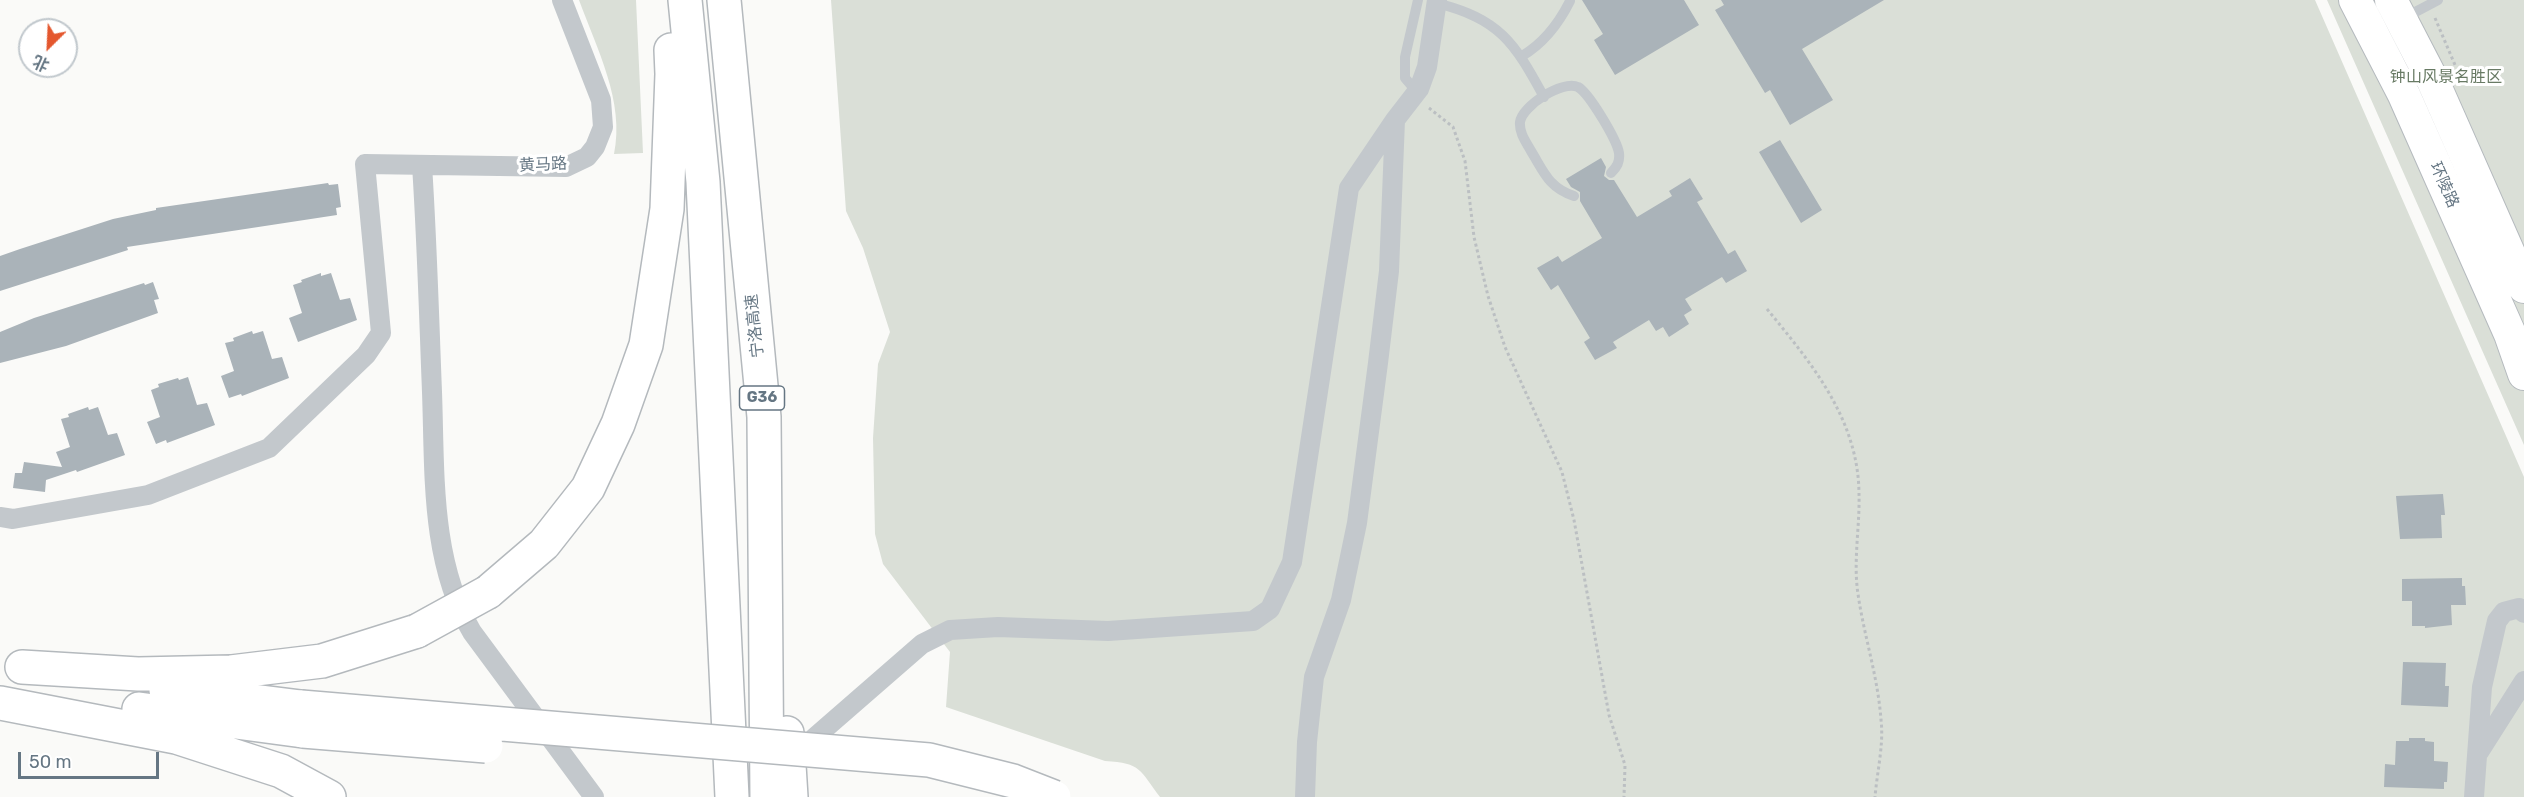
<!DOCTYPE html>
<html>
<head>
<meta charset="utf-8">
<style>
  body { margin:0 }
  #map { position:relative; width:2524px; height:797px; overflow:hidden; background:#fafaf8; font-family:Rubik,"Noto Sans SC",sans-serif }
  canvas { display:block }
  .north { position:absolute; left:18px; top:18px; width:60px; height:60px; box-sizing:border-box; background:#fff; border:2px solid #c1c8cd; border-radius:50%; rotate:204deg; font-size:16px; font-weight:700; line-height:24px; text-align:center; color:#657683 }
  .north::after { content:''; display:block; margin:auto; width:21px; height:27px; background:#e4572e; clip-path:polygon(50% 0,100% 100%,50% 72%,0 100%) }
  .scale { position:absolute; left:18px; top:752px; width:141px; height:27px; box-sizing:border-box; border:3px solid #657683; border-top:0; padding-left:8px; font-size:18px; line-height:21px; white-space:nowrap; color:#657683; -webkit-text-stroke:4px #fff; paint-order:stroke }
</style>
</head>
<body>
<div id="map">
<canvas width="2524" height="797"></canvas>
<div class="north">北</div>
<div class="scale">50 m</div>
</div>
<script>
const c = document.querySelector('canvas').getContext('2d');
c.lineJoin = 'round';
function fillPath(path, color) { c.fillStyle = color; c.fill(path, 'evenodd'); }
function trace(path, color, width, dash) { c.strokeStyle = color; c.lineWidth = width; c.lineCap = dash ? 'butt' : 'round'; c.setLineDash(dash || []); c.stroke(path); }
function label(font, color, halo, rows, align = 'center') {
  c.font = font + ' Rubik,"Noto Sans SC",sans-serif'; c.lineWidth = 6; c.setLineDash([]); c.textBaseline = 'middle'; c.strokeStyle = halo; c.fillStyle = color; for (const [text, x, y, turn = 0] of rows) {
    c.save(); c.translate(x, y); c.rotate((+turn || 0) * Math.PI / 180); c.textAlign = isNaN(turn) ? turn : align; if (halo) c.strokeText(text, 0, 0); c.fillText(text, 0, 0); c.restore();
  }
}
fillPath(new Path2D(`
  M579,0H636L643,153L614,154C625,102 597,49 579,0Z
  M831,0H2315L2524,477V797H1160C1139,770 1142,763 1105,761L946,707L950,652L883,564L875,534L873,438L878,364L890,332L863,248L846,211Z
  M2327,0H2524V445Z`), '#dadfd7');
fillPath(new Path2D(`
  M1582,0H1684L1699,25L1615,75L1594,40L1603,34Z
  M1721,0H1884L1802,49L1833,100L1790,125L1770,90L1765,93L1715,10L1724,5Z
  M1780,140L1822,210L1801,223L1759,152Z
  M1601,158L1606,167L1604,176L1609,180H1614L1637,217L1672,196L1669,191L1690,178L1703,199L1697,202L1728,254L1735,250L1747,271L1726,283L1722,277L1685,299L1692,310L1684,315L1689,324L1669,337L1663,327L1656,331L1649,320L1613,342L1617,348L1595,360L1584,342L1590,338L1558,285L1551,290L1537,268L1558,256L1562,262L1602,238L1580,201V192L1571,187L1566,179Z
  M328,183L329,185L338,184L341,207L336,208L337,215L127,247L128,250L0,291V256L20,249L113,219L156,210V208Z
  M321,273V276L331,273L340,300L350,298L357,320L298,342L289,318L302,313L293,285L302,282L301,280Z
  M153,282L159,299L154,300L158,313L66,346L0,363V332L34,318L144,283L145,285Z
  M252,331L253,334L263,331L272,359L282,357L289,378L242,396L241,394L229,398L221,376L234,371L225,343L234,341L233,338Z
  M188,377L197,405L207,403L215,425L167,443L166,440L156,444L147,422L160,417L151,390L159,387L158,384L178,378L179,380Z
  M88,407L89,410L98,407L108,435L117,433L125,455L77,472L76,470L46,480L45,492L13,488L15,473H22L24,462L62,467L56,452L70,447L61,419L69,417L68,414Z
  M2443,494L2445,515H2441L2442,538L2400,539L2396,496Z
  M2462,578V586H2465L2466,605H2451L2452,625L2425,628V626H2412V601H2402V579Z
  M2403,662L2446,663L2445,686H2449L2448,707L2401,705Z
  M2409,738H2425V741L2434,742V761L2448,762L2447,782H2444V789L2384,787L2385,764L2395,765L2396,741H2409Z`), '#aab3b9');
const primary = new Path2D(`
  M2355,0L2404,95L2510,334L2524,374
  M2391,0L2433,81L2524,287`);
const highway = new Path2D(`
  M685,0L703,182L732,797
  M724,0L764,417L767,797
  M488,592L544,544L588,488L618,424L646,345L667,209L672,74L671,50
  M22,667L138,674L231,672L322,661L417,631
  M166,690L301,707
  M0,703L176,737L281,771L329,797
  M139,709L303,731
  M787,733L791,797`);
trace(primary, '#b5babe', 34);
trace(highway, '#b4b9bd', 36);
trace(new Path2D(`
  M2435,18L2455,65
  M1429,108L1453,127L1465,161L1474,237L1488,296L1505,347L1562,472L1574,520L1609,715L1625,765L1624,797
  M1767,309C1812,364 1858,419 1859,493C1860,526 1853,561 1858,594C1864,636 1878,677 1881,720C1884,744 1877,772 1875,797`), '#bbbfc2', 3, [3, 3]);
trace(new Path2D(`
  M1418,0L1405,57V78L1411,85L1419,89
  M1436,3C1500,19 1514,42 1544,97
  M2404,18L2438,0
  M1522,56C1544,43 1558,25 1570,1
  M1574,196C1549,188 1544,172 1531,151C1526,142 1519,133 1520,122C1522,106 1562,80 1578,87C1589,93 1617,140 1619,153C1620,162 1617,167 1611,173`), '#c3c8cc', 10);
trace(new Path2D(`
  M422,165C427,241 429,316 432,392C435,472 430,561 472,632L594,797
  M0,517L13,519L148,495L269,448L366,355L381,333L365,164L566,167L587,157L595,147L603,127L601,100L562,0
  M814,738L922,644L950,630L998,627L1108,631L1253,621L1270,609L1292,562L1349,188L1395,120
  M2479,752L2524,681
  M1305,797L1307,742L1314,677L1341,600L1357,523L1378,363L1389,271L1395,120L1419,89L1427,67L1437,0
  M2474,797L2482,687L2497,621L2504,612L2519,608L2524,613`), '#c3c8cc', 20);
trace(primary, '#fff', 32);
trace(highway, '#fff', 33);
const highwayBridge = new Path2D(`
  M417,631L488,592
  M301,707L929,760L1013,781L1054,797
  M303,731L486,746`);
trace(highwayBridge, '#b4b9bd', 36, []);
trace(highwayBridge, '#fff', 33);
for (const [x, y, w] of [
  [762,398,45]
]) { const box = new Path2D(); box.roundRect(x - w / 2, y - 12, w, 24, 4.5); c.fillStyle = '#fff'; c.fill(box); trace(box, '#657683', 1.5); }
label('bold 15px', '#657683', null, [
  ["G36",762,398]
]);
label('16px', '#687a64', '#fff', [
  ["钟山风景名胜区",2446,77]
]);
label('16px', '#657683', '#fff', [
  ["黄马路",543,165,-3],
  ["环陵路",2444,185,66],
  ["宁洛高速",755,326,-96]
]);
</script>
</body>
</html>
